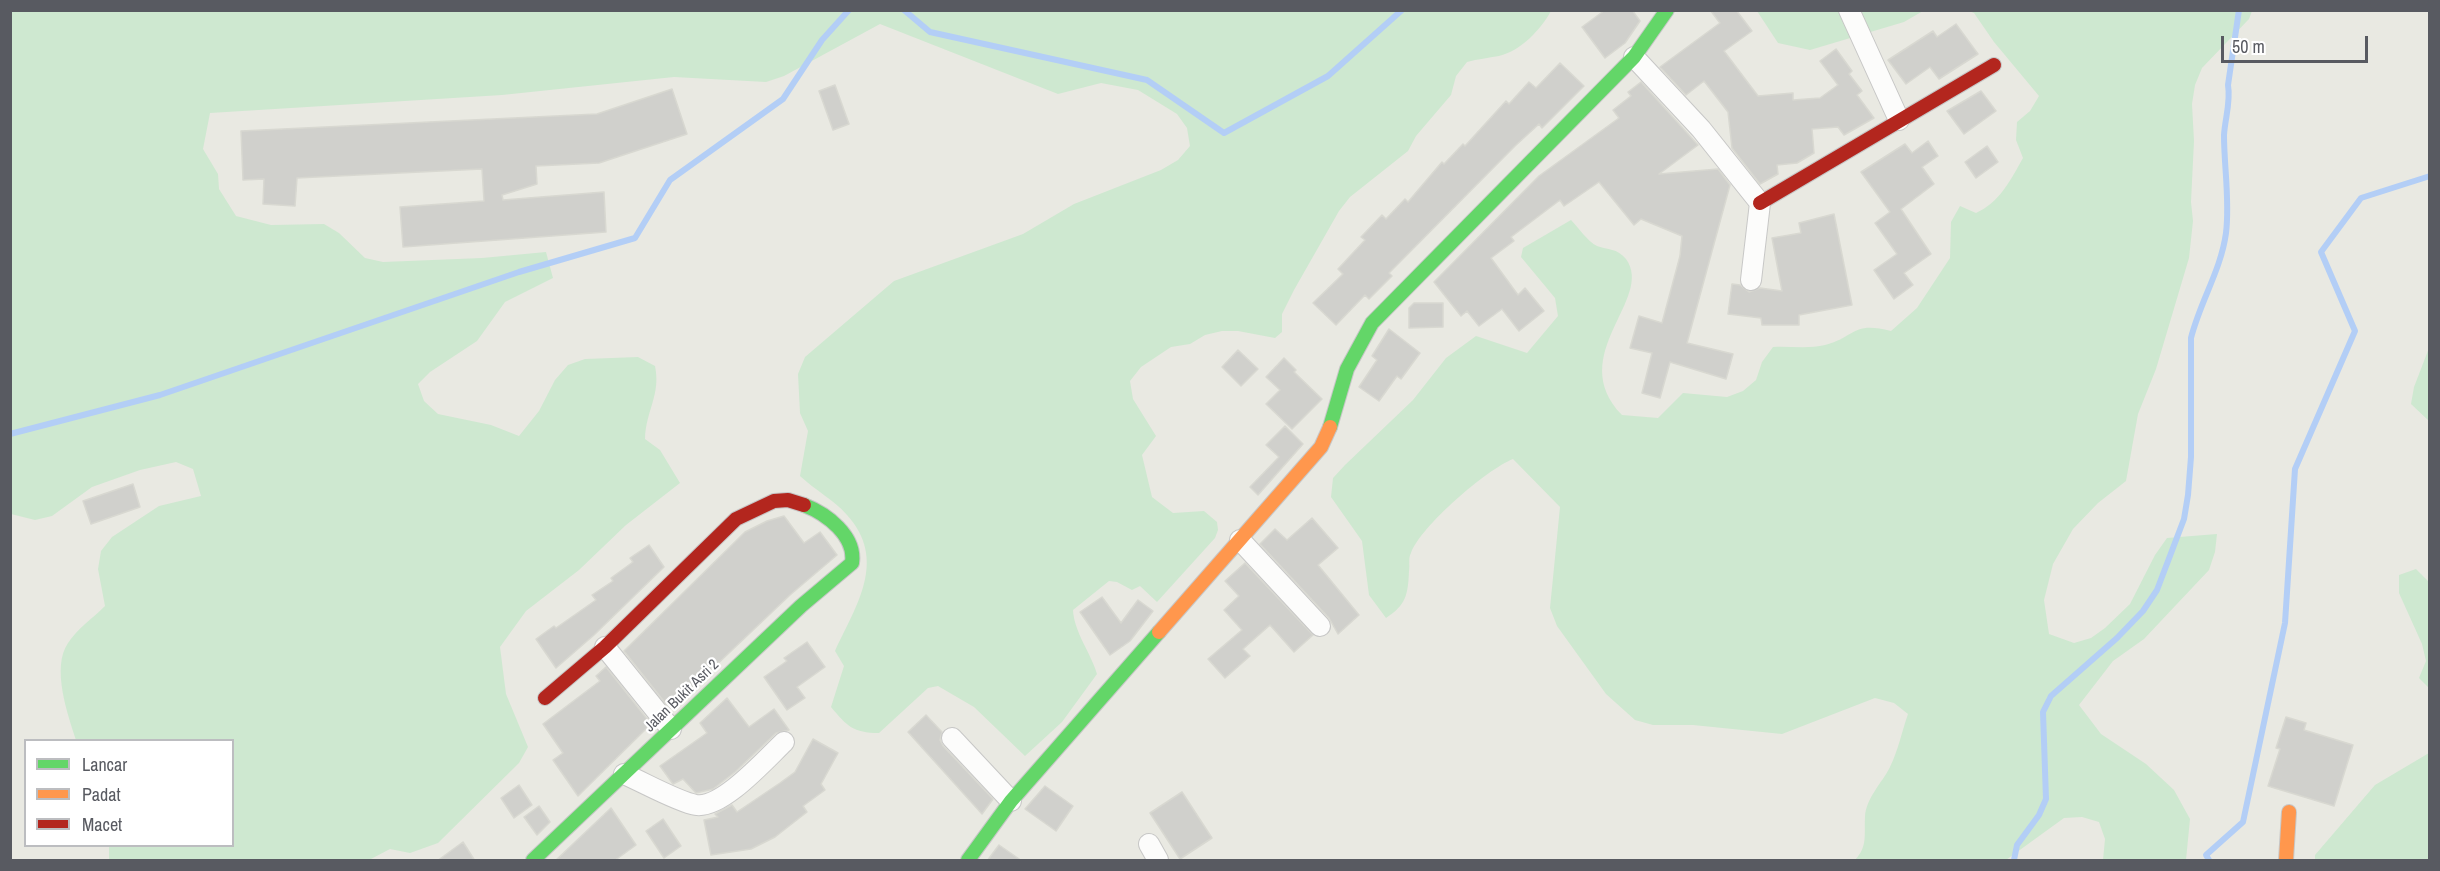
<!DOCTYPE html>
<html>
<head>
<meta charset="utf-8">
<style>
  body { margin:0 }
  #map { position:relative; width:2440px; height:871px; overflow:hidden; background:#e9e9e2; font-family:"Archivo Narrow",sans-serif }
  canvas { display:block }
  .frame { position:absolute; inset:0; border:12px solid #585a61; pointer-events:none }
  .legend { position:absolute; left:24px; top:739px; width:210px; height:108px; box-sizing:border-box; background:#fff; border:2px solid #bcbdc0; margin:0; padding:8px 10px; list-style:none; font-size:18px; color:#585a61 }
  .legend li { display:flex; align-items:center; gap:12px; height:30px }
  .legend b { width:30px; border:2px solid #bcbdc0 }
  .scale { position:absolute; left:2221px; top:36px; width:147px; height:27px; box-sizing:border-box; border:3px solid #585a61; border-top:0; padding-left:8px; font-size:18px; line-height:21px; white-space:nowrap; color:#585a61; -webkit-text-stroke:4px #fff; paint-order:stroke }
</style>
</head>
<body>
<div id="map">
<canvas width="2440" height="871"></canvas>
<div class="frame"></div>
<ul class="legend">
<li><b style="height:8px;background:#63d668"></b>Lancar</li>
<li><b style="height:8px;background:#ff974d"></b>Padat</li>
<li><b style="height:8px;background:#b3261e"></b>Macet</li>
</ul>
<div class="scale">50 m</div>
</div>
<script>
const c = document.querySelector('canvas').getContext('2d');
c.lineJoin = 'round';
function fillPath(path, color) { c.fillStyle = color; c.fill(path, 'evenodd'); }
function trace(path, color, width, dash) { c.strokeStyle = color; c.lineWidth = width; c.lineCap = dash ? 'butt' : 'round'; c.setLineDash(dash || []); c.stroke(path); }
function label(font, color, halo, rows, align = 'center') {
  c.font = font + ' "Archivo Narrow",sans-serif'; c.lineWidth = 4.5; c.setLineDash([]); c.textBaseline = 'middle'; c.strokeStyle = halo; c.fillStyle = color; for (const [text, x, y, turn = 0] of rows) {
    c.save(); c.translate(x, y); c.rotate((+turn || 0) * Math.PI / 180); c.textAlign = isNaN(turn) ? turn : align; if (halo) c.strokeText(text, 0, 0); c.fillText(text, 0, 0); c.restore();
  }
}
fillPath(new Path2D(`
  M11,11H1551C1541,29 1521,51 1499,56C1488,58 1478,59 1467,62L1456,76L1451,95L1416,136L1408,151L1350,197L1339,211L1294,290L1282,314V332L1275,338L1238,331H1222L1205,335L1190,344L1171,347L1141,367L1130,381L1133,399L1156,436L1142,455L1152,497L1173,513L1204,511L1217,522L1218,530L1215,538L1157,602L1140,586L1132,590L1117,582L1109,581L1073,610C1074,632 1091,653 1097,674L1062,722L1025,756L974,707L938,686L928,688L879,733C853,733 847,726 831,707L844,666L835,651C856,606 888,560 847,515C834,500 815,490 800,476L808,431L800,413L798,374L805,357L894,281L1023,234L1074,204L1161,170L1178,160L1190,146L1187,128L1177,114L1138,90L1101,83L1058,94L880,24L784,76L766,82L674,77L502,95L210,113L203,149L218,174L219,189L236,216L271,225L324,224L339,233L365,258L383,262L482,258L546,252L553,278L505,302L477,341L430,372L418,384L424,401L438,414L491,425L519,436L539,411L555,380L568,365L585,359L638,357L655,366C661,395 646,410 645,439L660,450L680,483L626,525L579,570L526,611L500,647L506,694L528,747L519,763L438,843L410,853L390,849L369,860H109V846H232V740H76C68,715 51,668 68,643C77,629 93,618 105,606L98,569L101,551L112,537L159,506L201,496L193,469L176,462L140,470L92,487L52,516L35,520L11,514Z
  M1757,11H1923L1904,22L1810,50L1778,43Z
  M1969,11H2252L2249,19L2202,68L2195,85L2192,104L2194,141L2191,202L2193,221L2189,258L2156,369L2138,414L2126,481L2098,503L2073,529L2053,564L2044,600L2049,634L2074,643L2091,638L2105,628L2130,604L2155,555L2167,538L2217,534L2215,552L2209,570L2144,639L2113,661L2079,705L2101,734L2146,764L2174,790L2190,819L2186,860H2103L2105,839L2099,822L2082,817L2064,818L2006,860H1855C1868,846 1864,835 1865,817C1866,798 1882,783 1890,767C1898,751 1902,731 1908,714L1894,703L1875,698L1782,734L1693,725H1653L1635,720L1606,694L1557,626L1550,608L1560,507L1513,459C1487,469 1420,527 1411,553C1408,558 1410,565 1409,571C1408,595 1406,605 1386,618L1369,595L1362,541L1331,497L1333,478L1345,465L1413,400L1446,358L1476,336L1527,353L1558,316L1555,298L1521,257L1523,248L1571,220C1578,227 1588,242 1597,246C1608,250 1617,248 1626,259C1655,299 1564,355 1622,415L1658,418L1683,393L1727,397L1743,391L1756,380L1762,362L1773,347C1789,346 1809,349 1825,345C1856,337 1852,321 1891,331L1917,308L1950,258L1951,222L1960,206L1976,213C2000,202 2010,181 2023,158L2016,140L2017,122L2030,111L2039,96L1994,42L1974,13Z
  M2429,348L2430,421H2429L2411,404L2414,387Z
  M2416,569L2429,582V688L2419,678L2426,661L2422,644L2399,593V575Z
  M2429,753V860H2315V855L2375,785Z`), '#cee8d0');
trace(new Path2D(`
  M904,10L930,32L1147,80L1224,133L1328,76L1402,10
  M10,434L160,395L519,272L635,238L670,180L783,99L822,40L849,10
  M2014,860L2017,845L2039,815L2046,799L2043,712L2051,696L2117,638L2143,611L2157,590L2184,519L2188,495L2191,457V338C2200,302 2221,270 2226,233C2230,201 2224,167 2224,135C2225,118 2231,102 2228,85L2239,10
  M2209,860L2206,855L2243,822L2285,623L2295,469L2355,331L2321,252L2361,198L2430,176`), '#b3cef6', 6);
const building = new Path2D(`
  M1605,10H1632L1640,21L1625,43L1605,58L1582,27Z
  M1710,10H1736L1752,31L1724,51L1758,96L1793,93V100L1820,98L1838,85L1820,61L1836,49L1852,71L1849,74L1862,91L1857,95L1874,118L1844,135L1838,127L1812,129L1814,153L1797,163L1777,165L1778,174L1760,184L1732,148L1728,112L1704,81L1686,95L1660,67L1720,23Z
  M1956,24L1978,54L1939,79L1930,67L1906,84L1888,60L1933,31L1937,37Z
  M1560,63L1584,86L1542,128L1539,124L1515,146L1389,273L1392,276L1369,299L1365,295L1336,325L1313,303L1343,274L1338,269L1365,240L1361,237L1382,215L1386,219L1405,199L1408,202L1442,162L1444,164L1463,144L1465,146L1506,101L1509,104L1529,82L1536,88Z
  M1641,82L1698,145L1659,174L1718,169L1730,185L1687,343L1733,354L1726,379L1670,362L1660,398L1642,393L1652,353L1630,348L1639,316L1662,323L1680,256L1682,236L1641,219L1634,225L1599,182L1564,206L1560,200L1511,237L1514,241L1491,258L1518,295L1525,288L1544,311L1519,331L1502,309L1479,326L1467,311L1461,316L1434,282L1539,176L1619,118L1613,110L1631,96L1628,92Z
  M835,85L849,124L833,130L819,91Z
  M672,89L687,134L599,163L536,166L537,184L502,195L503,200L604,192L606,232L403,247L400,207L484,201L482,169L297,178L295,206L263,204L264,179L243,180L241,131L597,114Z
  M1981,91L1996,111L1964,134L1947,111Z
  M1928,141L1938,156L1922,167L1934,184L1901,209L1931,254L1904,273L1913,285L1894,299L1874,270L1897,254L1875,223L1890,212L1861,172L1905,144L1912,153Z
  M1987,146L1998,162L1976,178L1965,162Z
  M1834,214L1852,305L1799,315V325H1762L1761,318L1728,314L1732,284L1740,285L1749,292L1760,288L1782,291L1772,238L1801,233L1799,223Z
  M1414,303H1443V327L1409,328V308Z
  M1389,329L1420,353L1401,379L1397,376L1379,401L1359,387L1377,360L1372,356Z
  M1238,350L1258,369L1241,386L1222,367Z
  M1284,358L1296,370L1294,372L1322,399L1292,429L1266,404L1280,390L1266,377Z
  M1285,426L1303,444L1258,495L1250,487L1279,457L1266,445Z
  M133,484L140,507L91,524L83,501Z
  M784,516L804,543L820,532L837,555L790,595L670,709L624,651L745,532L767,521Z
  M1312,518L1338,548L1318,565L1359,615L1338,634L1329,618L1260,544L1275,529L1287,540Z
  M649,545L664,567L594,635L556,668L536,639L554,626L556,628L596,600L592,595L613,581L611,578L633,562L630,558Z
  M1245,563L1313,635L1294,652L1270,625L1243,649L1250,656L1225,678L1208,659L1242,630L1224,610L1239,596L1225,581Z
  M1102,597L1121,623L1138,600L1153,611L1130,641L1110,655L1080,612Z
  M807,642L825,667L797,687L805,698L787,710L764,677L787,661L784,658Z
  M606,667L651,724L578,796L553,760L563,753L543,724L600,681L596,676Z
  M727,698L749,727L774,709L789,730L776,733L735,772L713,789L696,793L683,779L673,784L660,766L707,733L700,723Z
  M926,715L942,732L940,740L943,746L993,799L982,814L908,732Z
  M2286,717L2306,723L2304,730L2353,745L2334,806L2268,786L2280,749L2276,748Z
  M813,739L838,753L821,784L825,790L803,806L807,812L775,837L751,849L711,855L704,820L718,817L715,814L732,805L737,812L780,783L795,772Z
  M519,785L532,805L514,818L501,798Z
  M1045,786L1073,806L1056,831L1025,809Z
  M1182,792L1212,838L1180,859L1150,813Z
  M539,806L550,822L537,835L524,817Z
  M611,808L636,845L614,861H555Z
  M663,819L681,846L664,858L646,831Z
  M463,842L475,861H437Z
  M999,845L1022,861H987Z`);
fillPath(building, '#d0d0cc');
trace(building, '#d8d8d1', 1.5);
const street = new Path2D(`
  M1849,10L1899,120
  M1634,57L1701,129L1760,203L1751,280
  M1240,540L1320,626
  M605,647L671,729
  M952,738L1011,801
  M624,774C643,782 678,802 696,805C722,809 766,759 784,742
  M1149,844L1158,860`);
const fast = new Path2D(`
  M1330,427L1347,369L1372,323L1634,57L1667,10
  M533,860L801,606L852,563C856,536 827,514 804,505
  M968,860L1011,801L1159,632`);
const slow = new Path2D(`
  M1159,632L1321,447L1330,427
  M2286,860L2289,812`);
const jam = new Path2D(`
  M1760,203L1994,65
  M545,698L605,647L736,519L774,501L788,500L804,505`);
trace(street, '#c7c7c6', 22);
trace(fast, '#c7c7c7', 16);
trace(slow, '#c7c7c7', 16);
trace(jam, '#c7c7c7', 16);
trace(street, '#fcfcfb', 20);
trace(fast, '#63d668', 14);
trace(slow, '#ff974d', 14);
trace(jam, '#b3261e', 14);
label('15px', '#585a61', '#fff', [
  ["Jalan Bukit Asri 2",682,696,-44]
]);
</script>
</body>
</html>
